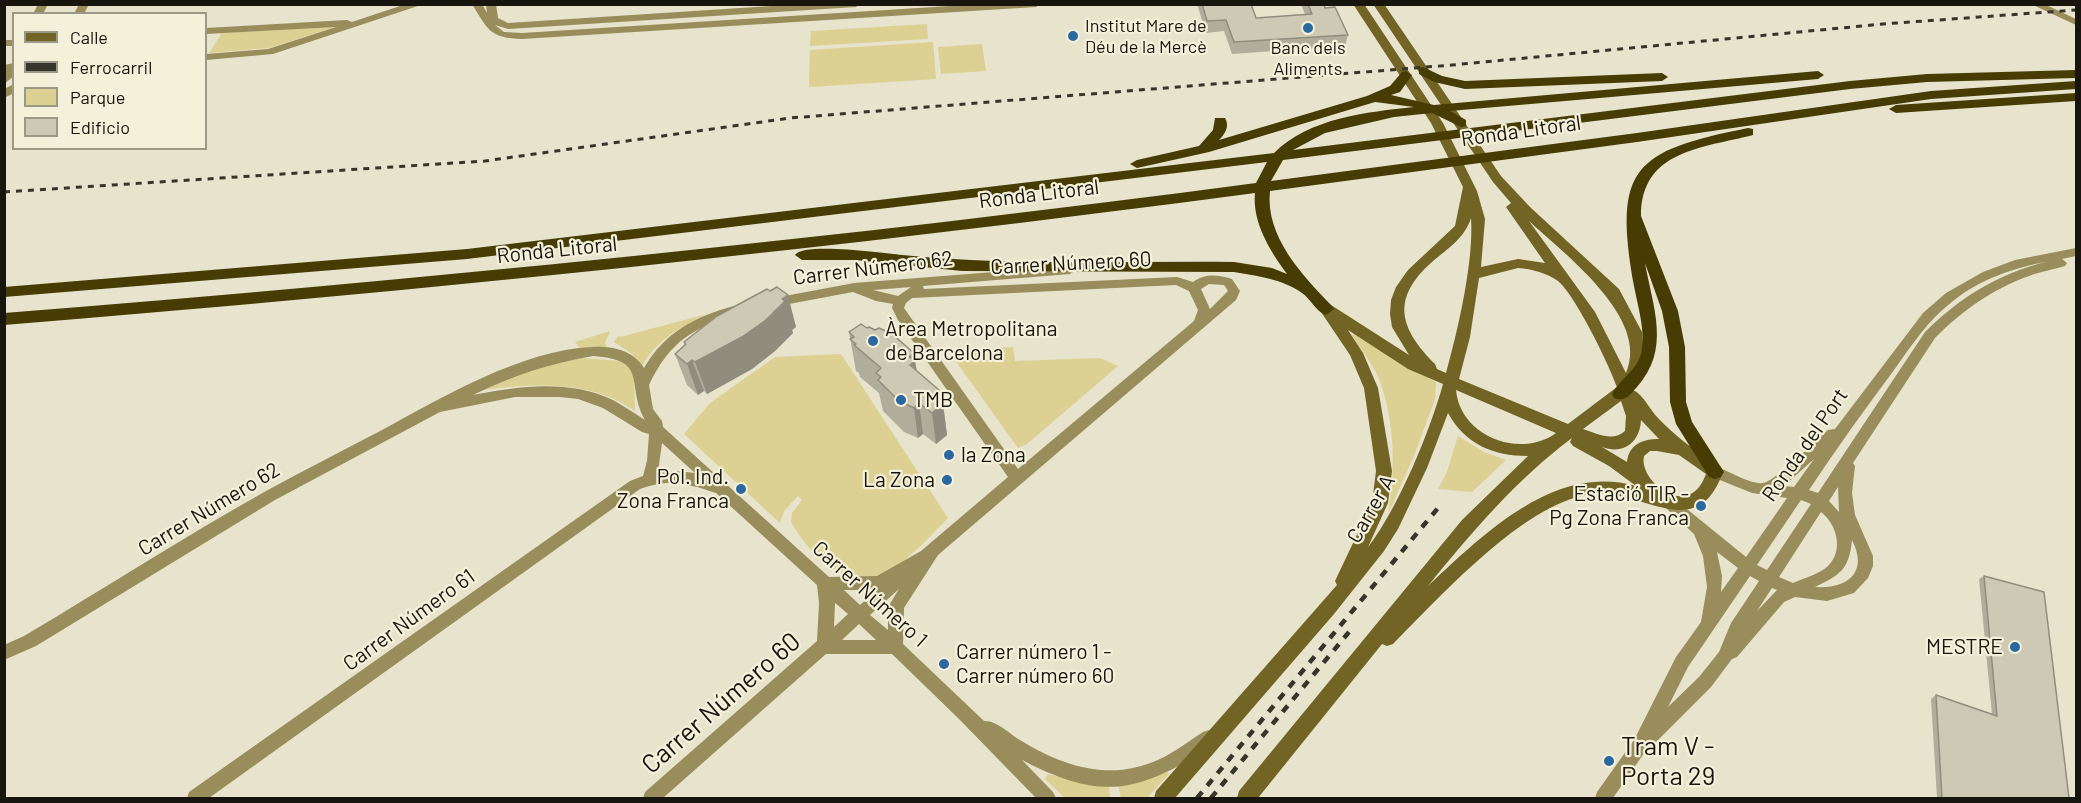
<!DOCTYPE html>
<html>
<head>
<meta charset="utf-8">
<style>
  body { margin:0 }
  #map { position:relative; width:2081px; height:803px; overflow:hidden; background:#e7e3cd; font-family:Barlow,sans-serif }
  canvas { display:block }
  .frame { position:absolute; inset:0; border:6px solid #17150e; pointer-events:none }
  .legend { position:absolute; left:12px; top:12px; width:195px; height:138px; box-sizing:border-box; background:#f4f0da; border:2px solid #9c9888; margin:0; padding:8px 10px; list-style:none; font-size:18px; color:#17150e }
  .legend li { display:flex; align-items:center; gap:12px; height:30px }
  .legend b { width:30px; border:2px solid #9c9888 }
</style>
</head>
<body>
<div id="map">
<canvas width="2081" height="803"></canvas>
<div class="frame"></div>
<ul class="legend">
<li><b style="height:8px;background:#716425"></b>Calle</li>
<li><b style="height:8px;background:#37352b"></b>Ferrocarril</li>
<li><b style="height:16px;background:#dcd093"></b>Parque</li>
<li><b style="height:16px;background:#cdc9b4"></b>Edificio</li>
</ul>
</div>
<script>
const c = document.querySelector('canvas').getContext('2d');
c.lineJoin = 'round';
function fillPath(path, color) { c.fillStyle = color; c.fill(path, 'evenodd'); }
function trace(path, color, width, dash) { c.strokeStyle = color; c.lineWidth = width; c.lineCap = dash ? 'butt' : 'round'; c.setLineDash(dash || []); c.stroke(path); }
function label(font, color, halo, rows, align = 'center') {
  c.font = font + ' Barlow,sans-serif'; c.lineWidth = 4.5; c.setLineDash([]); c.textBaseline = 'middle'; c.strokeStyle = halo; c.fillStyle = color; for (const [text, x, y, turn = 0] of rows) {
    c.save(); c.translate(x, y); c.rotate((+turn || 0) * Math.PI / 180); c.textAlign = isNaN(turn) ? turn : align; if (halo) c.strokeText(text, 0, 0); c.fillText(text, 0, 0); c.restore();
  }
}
fillPath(new Path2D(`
  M927,24L928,39L810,46L811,31Z
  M335,27L269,48L209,53L222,33Z
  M933,42L936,79L809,87L810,50Z
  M982,44L986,71L941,74L938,47Z
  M707,314C681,327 658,338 642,366L632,354L614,342L619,335L620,337Z
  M610,331L605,343L607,349H581L575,342Z
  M1354,333L1390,357L1436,382L1435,399L1414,456L1388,514C1396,471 1395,421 1379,379C1373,364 1360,349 1352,335Z
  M1013,347L1015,361L1100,358L1118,366L1027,444L1018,448L952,356L959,350Z
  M841,354L948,518C933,533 918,550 901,563C854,599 815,563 791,522L792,513L802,500L798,496L784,511L780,523L684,434L710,403L775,357Z
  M582,358L621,361L634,372L635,411C588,379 535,384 482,390L526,370Z
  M1458,436L1484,452L1506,460L1472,492L1438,489L1447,472Z
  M1167,772L1169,774L1147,798H1121L1118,785Z
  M1048,774L1082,783L1109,785L1110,798H1065L1045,779Z`), '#dcd093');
fillPath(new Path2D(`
  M38,4H48L43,14H33Z
  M79,4H89L84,14H74Z
  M472,4H482L487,13L486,4H496L498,18L508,23L802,4H860L856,7L508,29L495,25L504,32L522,33L981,4H1040L1036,7L522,39C490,38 488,30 472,4Z
  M2031,4H2044L2076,19V25Z
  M14,65V76L4,84V73Z
  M14,84V93L4,98V89Z
  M2076,248V256L2062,259L2067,263L2065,266C2053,270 2041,271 2029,276C1992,289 1962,311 1935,338L1853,463L1855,466L1852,493L1855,515L1873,556V566L1868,578L1854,593L1827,601L1795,597L1784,602L1737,657L1732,659L1711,687L1654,744L1649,746L1613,798H1595L1597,792L1634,740L1676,657L1701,622L1707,587L1703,556L1694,534L1667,509L1665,505L1667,501L1672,499L1677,501L1746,557L1787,498L1752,493L1710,476L1708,472L1710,468L1715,466C1727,470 1751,485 1763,483C1776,481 1816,440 1828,430L1835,429L1923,313L1946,293L1983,272L2015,260ZM2045,262C1998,274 1959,298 1925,332L1818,493L1809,490C1836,449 1865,409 1894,370C1912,345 1928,320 1953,301C1979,280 2013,268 2045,262ZM1814,459L1794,487L1784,486L1785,485ZM1838,487L1839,512L1829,501ZM1801,500L1811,504L1767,570L1757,565ZM1821,512C1837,524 1844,551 1828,566C1820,574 1804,578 1793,583L1779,577ZM1852,540C1869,573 1847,589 1815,587C1840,575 1849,570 1852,540ZM1717,552L1738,568L1721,592L1722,576ZM1750,576L1759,581L1731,623L1719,652L1699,677L1668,707L1688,667ZM1772,588L1777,590L1757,611Z
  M1070,266L1076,270L1070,274L923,286L924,289L1177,277L1193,282C1206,273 1218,275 1232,279L1240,291L1236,300L938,555L904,608L903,644L984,721C996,720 1010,734 1020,740C1064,767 1111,782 1160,759C1175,752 1189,741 1203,732L1209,730L1215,732L1217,738L1215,744C1140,792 1104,803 1022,760L1053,792L1056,798H1036L959,719L892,654H826L663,798H643L645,792L817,641L819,603L817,585L716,493C688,484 670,478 640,489L209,798H187L189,792L630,481L643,476L647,461L649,434L642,432L603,408L578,399L560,397H515L440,412L275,500L36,646L4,660V645L24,636C105,588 184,537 266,491C304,470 344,450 382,430C443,397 522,350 592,347C612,346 633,350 644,368C665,332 694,317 734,306L740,311L738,314C693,328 670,341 649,385L653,409L662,421L663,427L829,577L877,576L921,551L1008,477L898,320L892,308L893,304L876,301L853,292L773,307L769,305L767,302L769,299L854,283ZM1209,284L1224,285L1228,291L1210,309L1201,289ZM1176,285L1189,291L1198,310L1194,321L1018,469L904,308L906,303L912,298ZM911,287L898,296L873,290ZM593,356C650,360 625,383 645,420C634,413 624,406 613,400C569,379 519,386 473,395C511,376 551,363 593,356ZM662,443L695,473L676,471L658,472ZM899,589L888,607V630L870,615ZM844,590H877L860,605ZM834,602L848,614L834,627L835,603ZM859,624L876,640H842Z`), '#988d5b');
fillPath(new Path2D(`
  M406,4H424L273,54L206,60V54L268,49L336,27L206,34V28L347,20L352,22Z
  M4,40H14V46H4Z
  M14,63V70L4,72V65Z`), '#988d5b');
fillPath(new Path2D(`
  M1353,4H1364L1443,123L1477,191L1485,219L1481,267L1518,259L1545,263L1506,207L1511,203L1493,182L1373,4H1384L1501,176L1530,207L1619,289L1642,332L1644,358L1642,371L1632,388L1633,390C1643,394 1650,410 1658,418C1676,437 1698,453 1721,467L1723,472C1695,550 1637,481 1581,496C1516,512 1440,597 1393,644L1387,646L1382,644L1258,798H1237L1239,791L1462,520L1528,456C1493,456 1465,444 1448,413L1427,468L1398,529L1384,551L1334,614L1175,798H1154L1156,791L1337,585L1335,581L1372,503L1376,471L1364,388L1350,355L1319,309L1321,305H1331L1409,355L1392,327L1390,314L1391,300L1396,287L1408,270L1455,226L1463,187L1431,123ZM1471,218C1474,261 1458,330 1446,373L1437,369L1435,364C1400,329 1390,299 1432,262C1447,249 1465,238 1471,218ZM1529,221C1563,253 1651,318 1626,373L1595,312ZM1518,268C1532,269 1547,273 1558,281C1575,295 1609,364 1617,387L1568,424L1459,379L1470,337L1479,278ZM1348,330L1408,369L1443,384C1430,431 1398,509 1368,547L1388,503L1392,471L1378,388L1363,353ZM1456,390L1556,433C1521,459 1460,437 1456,390ZM1621,401L1626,416L1625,431C1613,442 1598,434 1583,429ZM1641,420L1659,439C1643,439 1629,444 1627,462L1602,447C1624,455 1640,442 1641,420ZM1572,438L1570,442L1573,446L1609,466L1636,486C1554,463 1483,535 1428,586C1471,533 1517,479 1572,438ZM1657,451L1679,455L1706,474C1689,522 1638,481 1644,456L1650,451Z`), '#716425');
fillPath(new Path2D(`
  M1423,67L1442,76L1465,81L1662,73L1668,77L1662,81L1465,89L1434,82L1419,74V68Z
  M2076,70V78L1927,82L1850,89L1283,160L1271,181L1637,133L1931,91L2076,81V89L1931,99L1637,142L1270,191C1265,236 1302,275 1331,305L1334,309L1326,315C1315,311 1311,299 1302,293C1283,279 1257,276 1234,272L962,271L855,260H802L795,255C803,242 884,253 902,255C1012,266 1123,261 1234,262L1272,268L1287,274C1270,251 1252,222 1255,193C840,248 423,291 4,325V313C423,280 840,238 1256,183L1267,162L467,259L4,297V287L467,249L1274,153C1309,118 1367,112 1414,107L1375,102L1209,152L1137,168L1130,164L1137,160L1199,146L1213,130L1215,118H1225C1230,126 1225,134 1219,140L1367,96L1390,86L1402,72L1406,71L1412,75L1400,92L1391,95L1434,105L1818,71L1824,75L1818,79L1450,111L1466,120V126L1461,127L1432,113L1394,117L1325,133L1293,150L1850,81L1927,74Z
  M2076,93V101L1896,113L1889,109L1896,105Z
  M1748,128L1753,129V135C1703,148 1641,150 1641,216L1678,311L1685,347L1686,402L1692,422L1724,472L1721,477L1715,479L1709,477L1676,424L1670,402L1669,347L1662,311L1645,263C1653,308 1671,349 1637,387C1630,395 1625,402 1614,398L1612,394C1620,379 1636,371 1641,354C1646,332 1638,307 1634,286C1613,167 1634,151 1748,128Z`), '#463c04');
trace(new Path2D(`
  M4,192L485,161L790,118L1452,65L1883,24L2076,10`), '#37352b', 3, [6, 6]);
trace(new Path2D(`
  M1197,798L1438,508
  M1211,798L1349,632`), '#37352b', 4.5, [8, 8]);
fillPath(new Path2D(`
  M1197,4H1251L1256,18L1305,14L1301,4H1324L1325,8L1348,35L1345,46L1232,54L1224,31L1206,33Z
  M796,327L792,330L793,333L775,351L752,369L707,394L704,391L698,395L687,385L675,354L685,345L684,342Z
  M867,328L914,353L917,371L942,396L947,435L936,444L923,434L918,438L904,432L883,411L879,393L860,377L859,373L856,371L849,332Z
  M1984,576L2069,798H1937L1931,699L1936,695L1992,714L1979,579Z`), '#b0ad9b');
fillPath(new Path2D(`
  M788,295L796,327L792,330L793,333L775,351L752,369L707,394L695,362L782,299Z
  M914,353L919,392L910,365L909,357Z
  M692,360L704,391L698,395L687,364Z
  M942,396L947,435L936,444L932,413L938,400Z
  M919,403L923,434L918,438L914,408Z`), '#908d7e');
const building = new Path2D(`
  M1202,4H1251L1256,18L1312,14L1308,4H1324L1325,8L1335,7L1348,35L1234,42L1226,20L1207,21Z
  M777,287L788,295L782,299L785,301L766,320L742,337L695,362L692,360L687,364L675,354L686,344L684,342L717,316L767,289L770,291Z
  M861,324L867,328L869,327L875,330L879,328L892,334L914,353L909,357L915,361L910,365L939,390L942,396L938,400L943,404L932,413L919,403L914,408L899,401L878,380L881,377L876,373L881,368L854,345L856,344L850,339L854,337L849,332Z
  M1984,576L2044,592L2069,798H1942L1936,695L1997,716Z`);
fillPath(building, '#cdc9b4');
trace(building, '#908d7e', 1.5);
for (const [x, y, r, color] of [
  [1308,28,6,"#2a69a0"],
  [1073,36,6,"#2a69a0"],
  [873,341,6,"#2a69a0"],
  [901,400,6,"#2a69a0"],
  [949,455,6,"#2a69a0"],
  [947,480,6,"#2a69a0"],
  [741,489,6,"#2a69a0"],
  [1701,506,6,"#2a69a0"],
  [2015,647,6,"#2a69a0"],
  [944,664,6,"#2a69a0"],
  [1609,761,6,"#2a69a0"]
]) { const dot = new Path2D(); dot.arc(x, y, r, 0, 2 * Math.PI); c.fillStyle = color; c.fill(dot); trace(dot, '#f4f0da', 2); }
label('18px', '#17150e', '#f4f0da', [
  ["Institut Mare de",1085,26],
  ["Déu de la Mercè",1085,47],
  ["Banc dels",1308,48,"center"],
  ["Aliments",1308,69,"center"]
], 'left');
label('21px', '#17150e', '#f4f0da', [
  ["Ronda Litoral",1521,131,-8],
  ["Ronda Litoral",1039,194,-7],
  ["Ronda Litoral",557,250,-6],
  ["Carrer Número 60",1071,263,-3],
  ["Carrer Número 62",873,268,-7],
  ["Ronda del Port",1805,445,-55],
  ["Carrer Número 62",209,509,-31],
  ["Carrer A",1371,509,-60],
  ["Carrer Número 1",870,594,42],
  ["Carrer Número 61",409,620,-36]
]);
label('21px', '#17150e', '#f4f0da', [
  ["Àrea Metropolitana",885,329],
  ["de Barcelona",885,353],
  ["TMB",913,400],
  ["la Zona",961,455],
  ["Pol. Ind.",729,477,"right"],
  ["Zona Franca",729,501,"right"],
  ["La Zona",935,480,"right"],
  ["Estació TIR -",1689,494,"right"],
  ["Pg Zona Franca",1689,518,"right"],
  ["MESTRE",2003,647,"right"],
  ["Carrer número 1 -",956,652],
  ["Carrer número 60",956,676]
], 'left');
label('26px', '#17150e', '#f4f0da', [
  ["Carrer Número 60",721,703,-41]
]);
label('26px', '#17150e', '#f4f0da', [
  ["Tram V -",1621,746],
  ["Porta 29",1621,776]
], 'left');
</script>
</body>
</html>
